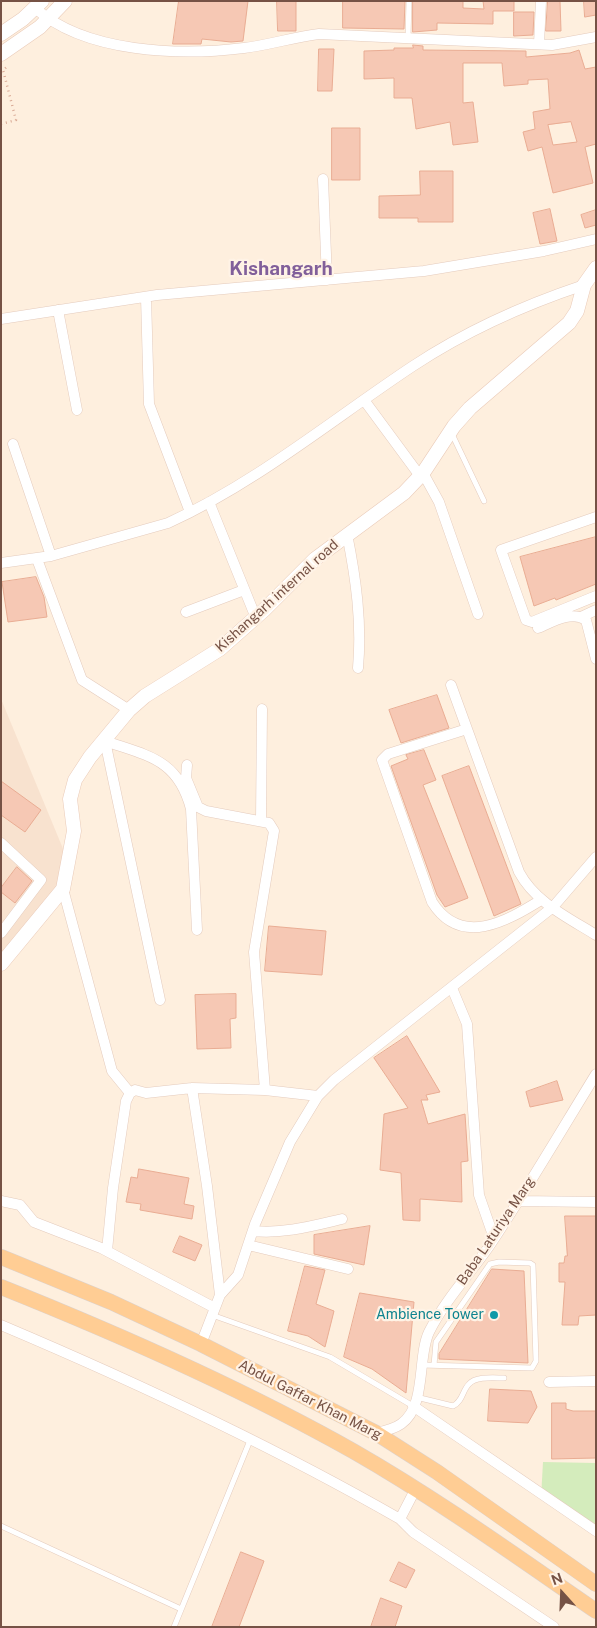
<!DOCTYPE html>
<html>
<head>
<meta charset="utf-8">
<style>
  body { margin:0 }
  #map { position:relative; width:597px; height:1628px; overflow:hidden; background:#feefde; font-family:"Public Sans",sans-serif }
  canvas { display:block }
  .frame { position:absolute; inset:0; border:2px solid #765245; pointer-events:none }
  .north { position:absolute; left:537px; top:1568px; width:50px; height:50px; -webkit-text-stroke:4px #fff3e6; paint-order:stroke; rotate:340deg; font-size:14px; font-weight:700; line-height:20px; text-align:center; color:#765245 }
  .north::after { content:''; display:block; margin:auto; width:18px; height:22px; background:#765245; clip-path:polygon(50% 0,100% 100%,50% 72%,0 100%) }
</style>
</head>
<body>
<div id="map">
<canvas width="597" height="1628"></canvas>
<div class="frame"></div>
<div class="north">N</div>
</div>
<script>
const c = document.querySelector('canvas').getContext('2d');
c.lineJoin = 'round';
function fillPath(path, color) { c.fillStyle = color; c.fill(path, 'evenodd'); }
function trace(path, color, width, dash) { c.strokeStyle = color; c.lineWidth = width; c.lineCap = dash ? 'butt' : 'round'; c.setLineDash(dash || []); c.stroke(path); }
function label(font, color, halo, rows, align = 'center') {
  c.font = font + ' "Public Sans",sans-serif'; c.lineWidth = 4.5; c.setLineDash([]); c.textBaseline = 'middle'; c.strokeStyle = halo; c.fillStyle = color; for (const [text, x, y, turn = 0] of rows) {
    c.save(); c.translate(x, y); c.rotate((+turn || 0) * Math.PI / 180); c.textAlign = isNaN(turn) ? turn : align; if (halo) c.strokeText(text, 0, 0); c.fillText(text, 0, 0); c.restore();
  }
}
fillPath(new Path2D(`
  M1,699L71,868L1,958Z`), '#f8e2cf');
fillPath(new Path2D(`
  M543,1462L596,1463V1534L541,1498Z`), '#d4ecbc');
const building = new Path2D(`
  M179,1H248L243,41L231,42L202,39L201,44H173Z
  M277,1H296V31H278Z
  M343,1H405L404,29L343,28Z
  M413,1H463V8L484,9L483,1H514V11H493V24L437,23V30L413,32Z
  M548,1H560L561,31H546Z
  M584,1H596V15L585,17Z
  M514,12H534L533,35L514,36Z
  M413,45L423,46V50L526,51V57L570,53L579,50L585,69L596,67V144L585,147L593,183L553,193L542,147L528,151L523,132L535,129L533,112L550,109L548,79L528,80V84L504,86L502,63H463V103L473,102L478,142L453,145L450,122L416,129L412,98H394V78L364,79V51L394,50V48H413ZM571,122L577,142L553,145L548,125Z
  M319,49H334L332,91H318Z
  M332,128H360V180H332Z
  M420,171H453V222H418V218H379V196L420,195Z
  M550,209L557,241L540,244L533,213Z
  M596,210V225L585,228L581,215Z
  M596,537V584L556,600L555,598L534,606L520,557Z
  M36,577L44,597L47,617L8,622L2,582Z
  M437,695L449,728L401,743L389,710Z
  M424,750L436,780L423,785L468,898L445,907L437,895L391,766L408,759L406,755Z
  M469,766L521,904L494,916L442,776Z
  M1,781L41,810L25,832L1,815Z
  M17,867L32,881L15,903L1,892V888Z
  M269,926L326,931L322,975L265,971Z
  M236,994V1018L230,1019L231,1048L197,1049L195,995Z
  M407,1036L440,1092L426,1095L428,1100H421L428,1124L465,1114L468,1161L461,1162L462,1202L420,1199V1221L403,1220L401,1173L380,1170L384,1114L408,1108L374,1058Z
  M557,1081L563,1100L530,1107L526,1092Z
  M139,1169L189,1178L184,1204L194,1206L192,1219L140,1210L141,1204L126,1202L131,1177L137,1178Z
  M565,1216H596V1315L579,1316L578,1325H562L565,1282H559V1263H564L565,1256H567Z
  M370,1226L364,1265L314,1254V1235Z
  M180,1236L202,1245L195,1261L173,1252Z
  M305,1266L325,1270L316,1304L334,1311L325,1347L308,1336L288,1331Z
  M492,1269L524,1271L528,1363L439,1359V1354Z
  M360,1293L414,1302L406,1393L372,1369L344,1357Z
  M490,1389L531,1391L537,1407L528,1423L488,1421Z
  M552,1403H566V1409L573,1411H596V1458L552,1459Z
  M241,1552L264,1561L239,1627H212Z
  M399,1562L415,1570L406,1588L390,1581Z
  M381,1598L402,1606L395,1627H371Z`);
fillPath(building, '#f6c8b4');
trace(building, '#e9ac93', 1);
const lane = new Path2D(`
  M408,37L409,1
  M452,434L484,501
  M212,1315L330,1357L413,1406
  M422,1365L532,1368L536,1361L533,1265L530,1263L499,1262L490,1264L436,1342L434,1365
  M416,1397L453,1406C463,1401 462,1391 469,1384C476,1376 494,1378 504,1378
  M1,1526L181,1609
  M174,1627L251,1438`);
const street = new Path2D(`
  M35,8C85,53 180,56 244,48C269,45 294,37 319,34L552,45L596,37
  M539,44L541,1
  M323,179L327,280
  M146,297L149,404L190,512
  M58,310L77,410
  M1,319L157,295L424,271L544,251L596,239
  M364,400L420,476
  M13,444L51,556
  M423,473L439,502L478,614
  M209,502L256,618
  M596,517L501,550L526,620L532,622L596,596
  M347,534C356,579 362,622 358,668
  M37,559L82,680L129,710
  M1,563L51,556L168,523C256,483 333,419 413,366C466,331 524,305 584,285
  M186,612L244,590
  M581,617L596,610
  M538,628C552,622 571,610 586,620L596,659
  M451,685L519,872C535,902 567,917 596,935
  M467,729L388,754L382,760L432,902C461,948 507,921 541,900
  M105,741L160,1000
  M105,741C148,756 178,759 191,809L197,930
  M187,765L186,778L198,807L206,811L269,823L274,831L254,952L265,1090
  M261,821L262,709
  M1,843L41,880L1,933
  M63,889L112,1071L130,1093
  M452,988L467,1024L479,1195L494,1238
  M192,1088L207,1186L220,1295
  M1,1201L20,1205L34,1222L101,1248L215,1308
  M519,1201L596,1202
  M253,1231C284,1234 312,1226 342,1219
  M248,1245L348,1269
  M107,1251L113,1188L126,1101L130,1093L135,1090L146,1093L192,1088L265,1090L318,1096
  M1,1325C138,1383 271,1445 400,1519L413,1532L554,1627
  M201,1344L220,1295L238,1275L255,1224L290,1142L318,1096L334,1080L553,907L596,857
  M549,1382L596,1381
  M413,1406L596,1531
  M376,1433C385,1431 394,1429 401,1424C427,1406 417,1357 429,1332C445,1300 470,1274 490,1245C527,1189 561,1131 596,1074
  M400,1519L415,1490`);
const secondary = new Path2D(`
  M1,34L23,19L42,1
  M1,54L40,27L65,1
  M1,964L63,889L74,831L70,799L75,780L90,757L129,710L145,696L220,649L264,610L315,559L404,493L423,473L454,426L470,408L569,323L577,311L584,285L596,268`);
const primary = new Path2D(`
  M1,1257L111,1302L201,1344L376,1433L437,1472L596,1584
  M1,1287C121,1335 241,1388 353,1451C437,1499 516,1556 596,1611`);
trace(lane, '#e4cbbd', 6);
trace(street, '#e4cbbd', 11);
trace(secondary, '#eacbb9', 15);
trace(primary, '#dbd2cf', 16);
trace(new Path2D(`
  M1,124L16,120L3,70L8,66`), '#daab97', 2.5, [1, 4]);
trace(lane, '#fff', 5);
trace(street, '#fff', 10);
trace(secondary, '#fff', 14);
trace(primary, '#ffcd94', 15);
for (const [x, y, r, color] of [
  [494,1315,5,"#0f9aa8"]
]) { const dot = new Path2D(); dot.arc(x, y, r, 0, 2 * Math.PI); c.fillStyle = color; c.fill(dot); trace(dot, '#fff3e6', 2); }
label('14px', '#765245', '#fff3e6', [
  ["Kishangarh internal road",277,596,-42],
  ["Baba Laturiya Marg",496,1231,-56],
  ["Abdul Gaffar Khan Marg",310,1400,27]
]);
label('14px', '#0d838f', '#fff3e6', [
  ["Ambience Tower",484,1315]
], 'right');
label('bold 19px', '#815f9a', '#fff3e6', [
  ["Kishangarh",281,269]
]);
</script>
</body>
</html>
